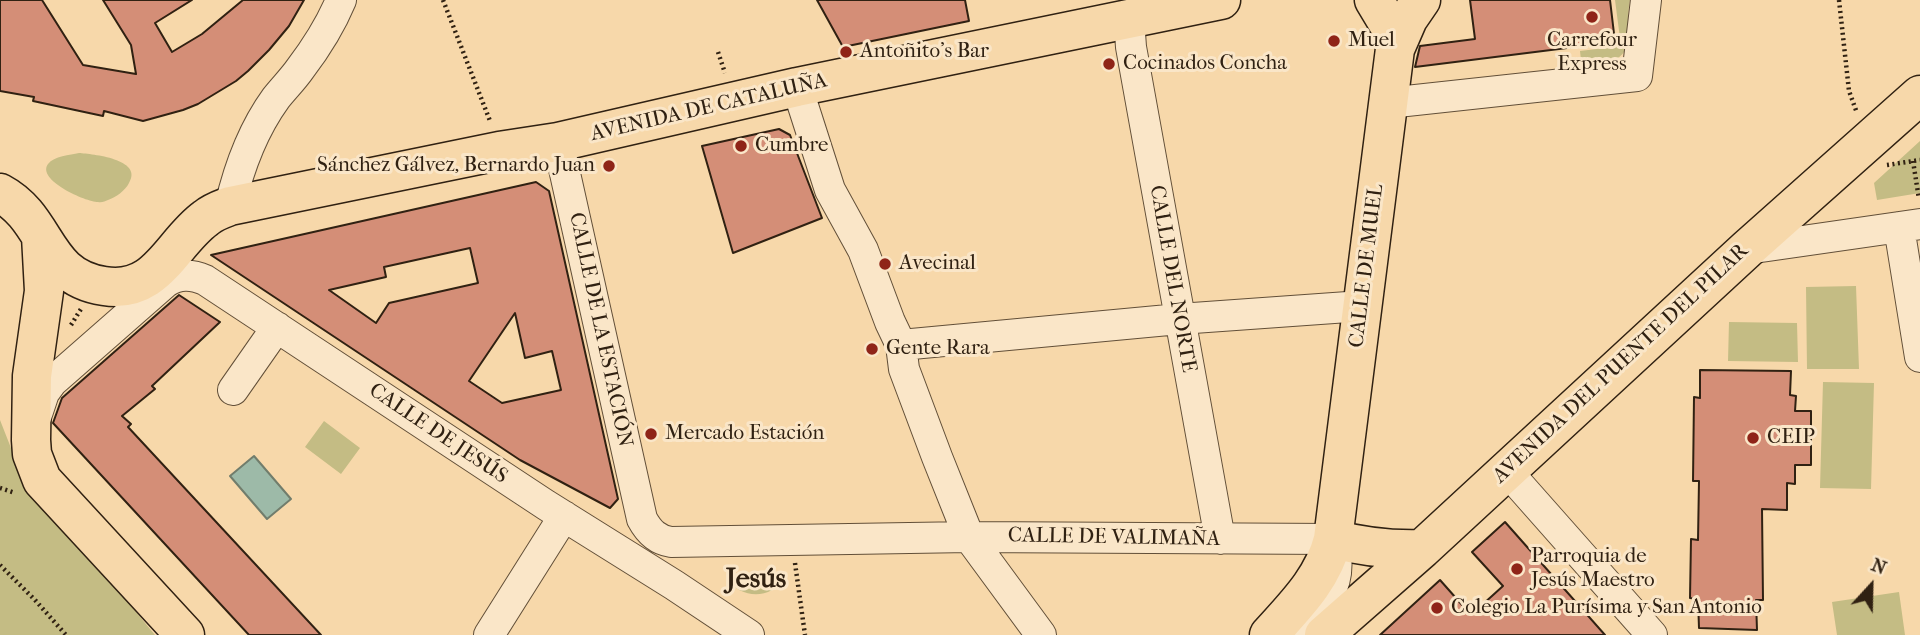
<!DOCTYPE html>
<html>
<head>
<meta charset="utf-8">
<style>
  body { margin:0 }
  #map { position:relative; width:1920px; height:635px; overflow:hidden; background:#f7d8aa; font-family:"IM FELL French Canon",serif }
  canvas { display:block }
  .north { position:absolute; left:1836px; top:551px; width:70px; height:70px; -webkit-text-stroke:5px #fae6c8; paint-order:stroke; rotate:22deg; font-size:19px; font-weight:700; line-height:28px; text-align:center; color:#302112 }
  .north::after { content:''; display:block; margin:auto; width:24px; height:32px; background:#302112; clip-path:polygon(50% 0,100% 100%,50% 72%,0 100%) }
</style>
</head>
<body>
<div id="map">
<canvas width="1920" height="635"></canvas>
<div class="north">N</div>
</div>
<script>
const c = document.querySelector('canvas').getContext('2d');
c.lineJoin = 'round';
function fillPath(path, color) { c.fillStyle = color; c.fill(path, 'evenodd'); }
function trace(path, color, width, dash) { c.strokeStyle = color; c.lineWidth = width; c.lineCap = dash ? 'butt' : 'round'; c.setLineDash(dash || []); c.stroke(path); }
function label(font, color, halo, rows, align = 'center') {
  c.font = font + ' "IM FELL French Canon",serif'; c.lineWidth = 6; c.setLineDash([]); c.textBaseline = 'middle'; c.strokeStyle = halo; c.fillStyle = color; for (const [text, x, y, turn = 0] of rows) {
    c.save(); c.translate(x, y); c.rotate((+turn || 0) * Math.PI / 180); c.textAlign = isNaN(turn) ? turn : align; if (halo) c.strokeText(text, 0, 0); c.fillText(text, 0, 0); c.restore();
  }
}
fillPath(new Path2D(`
  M1615,0H1630C1628,10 1628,18 1629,28C1633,60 1607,65 1582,69L1580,51L1621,46Z
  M1920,141V193L1877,200L1874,183Z
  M79,153C92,154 144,159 129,183C125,191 116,197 108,200C105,201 102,203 98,202C86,202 36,180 48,164C54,156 70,155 79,153Z
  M1856,286L1859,369H1807L1806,287Z
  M1729,322L1797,323L1798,362L1728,361Z
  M1823,382L1874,383L1871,489L1820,488Z
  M0,420L20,471L155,635H0Z
  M324,421L360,448L341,474L305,447Z
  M767,574L773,578L774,584L772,590C756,599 738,593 727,580L730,575Z
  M1899,592L1905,635H1837L1832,602Z`), '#c4bc84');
const water = new Path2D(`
  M254,456L291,499L267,519L230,476Z`);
fillPath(water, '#9dbaa8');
trace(water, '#717d6c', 2);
const building = new Path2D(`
  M0,0H42L83,65L136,74L131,45L103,0H192L155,23L172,52L202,34L243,0H304L289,26L269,50L248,71L236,81L198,104L183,110L143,121L104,111L103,116L33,101L34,97L0,91Z
  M817,0H965L969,21L843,47Z
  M1470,0H1610L1615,42L1415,67L1420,46L1475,39Z
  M779,129L790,135L822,218L733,253L702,146Z
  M536,182L549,191L618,499L610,508L520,460L211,255ZM470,248L478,283L389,303L376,323L329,290L386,277L384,267ZM515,313L525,358L552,351L561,390L502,403L469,381Z
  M179,295L220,322L152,386L155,389L122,416L131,424L128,427L321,635H249L53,423L62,398Z
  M1700,370L1791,371L1790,395L1796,396L1795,411H1811V465H1795V484L1787,483V510L1762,509L1763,600H1756L1757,630L1699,628L1698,599L1690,598L1691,539L1698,540L1699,481H1693L1694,397L1700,398Z
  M1505,522L1605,635H1380L1440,580L1471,615L1503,586L1472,552Z`);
fillPath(building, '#d48e77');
trace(building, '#302112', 2);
const minor = new Path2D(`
  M1129,19L1131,47L1220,539
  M797,87L830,190L863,250L890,322L901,345L904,369L937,457L969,537L1041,635
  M1388,103L1637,76L1646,0
  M558,142L642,519C649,532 657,540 671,542L969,537L1333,539C1345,586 1325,597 1305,635
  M230,206C239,167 252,131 276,98C284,88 293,79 300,69C316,48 331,24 341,0
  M1899,227L1920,357
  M1747,249L1920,224
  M901,345L1179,319L1362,306
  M233,390L277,327
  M35,420L44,393L52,382L166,282C179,274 191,274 205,280L546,505L674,585L749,635
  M1506,470L1652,635
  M489,635L564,516`);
const major = new Path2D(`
  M1374,0L1392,30L1395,49
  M0,193C49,219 42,277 104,286C158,295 171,243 206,218C213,212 222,209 230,206L499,151L558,142L797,87L1221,0
  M41,236L44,291L32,376L31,440L32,454L42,480L185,635
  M1333,539C1363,547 1390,550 1422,549
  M1269,635C1296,605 1323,579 1333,539L1395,49L1408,19L1421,0
  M1324,635L1422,549L1747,249L1920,95`);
trace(minor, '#624f38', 32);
trace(major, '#302112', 41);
trace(new Path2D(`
  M443,0L490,121
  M1839,0L1849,91L1857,113
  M718,52L725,73
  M1913,161L1919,199
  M1887,165L1920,160
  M71,325L81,309
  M0,488L15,493
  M795,563L805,635
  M0,565L35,600L66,635`), '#302112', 4.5, [2, 3.5]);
trace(minor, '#fae6c8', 30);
trace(major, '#f7d8aa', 38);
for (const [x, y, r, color] of [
  [1592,17,7,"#8f2418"],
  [1334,41,7,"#8f2418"],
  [846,52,7,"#8f2418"],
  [1109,64,7,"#8f2418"],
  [741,146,7,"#8f2418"],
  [609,166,7,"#8f2418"],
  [885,264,7,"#8f2418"],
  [872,349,7,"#8f2418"],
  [651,434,7,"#8f2418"],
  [1753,438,7,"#8f2418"],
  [1517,569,7,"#8f2418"],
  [1437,608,7,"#8f2418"]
]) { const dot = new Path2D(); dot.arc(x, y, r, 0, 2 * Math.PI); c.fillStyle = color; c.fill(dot); trace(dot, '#fae6c8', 2.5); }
label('21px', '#302112', '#fae6c8', [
  ["Muel",1348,41],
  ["Carrefour",1592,41,"center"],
  ["Express",1592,65,"center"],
  ["Antoñito's Bar",860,52],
  ["Cocinados Concha",1123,64],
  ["Cumbre",755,146],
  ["Sánchez Gálvez, Bernardo Juan",595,166,"right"],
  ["Avecinal",899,264],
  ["Gente Rara",886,349],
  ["Mercado Estación",665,434],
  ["CEIP",1767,438],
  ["Parroquia de",1531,557],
  ["Jesús Maestro",1531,581],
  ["Colegio La Purísima y San Antonio",1451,608]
], 'left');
label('21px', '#302112', '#fae6c8', [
  ["AVENIDA DE CATALUÑA",709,108,-13],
  ["CALLE DE MUEL",1367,266,-83],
  ["CALLE DEL NORTE",1172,279,80],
  ["CALLE DE LA ESTACIÓN",600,330,78],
  ["AVENIDA DEL PUENTE DEL PILAR",1621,364,-43],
  ["CALLE DE JESÚS",438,434,34],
  ["CALLE DE VALIMAÑA",1114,538,1]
]);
label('bold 28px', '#302112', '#fae6c8', [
  ["Jesús",756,580]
]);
</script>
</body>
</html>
